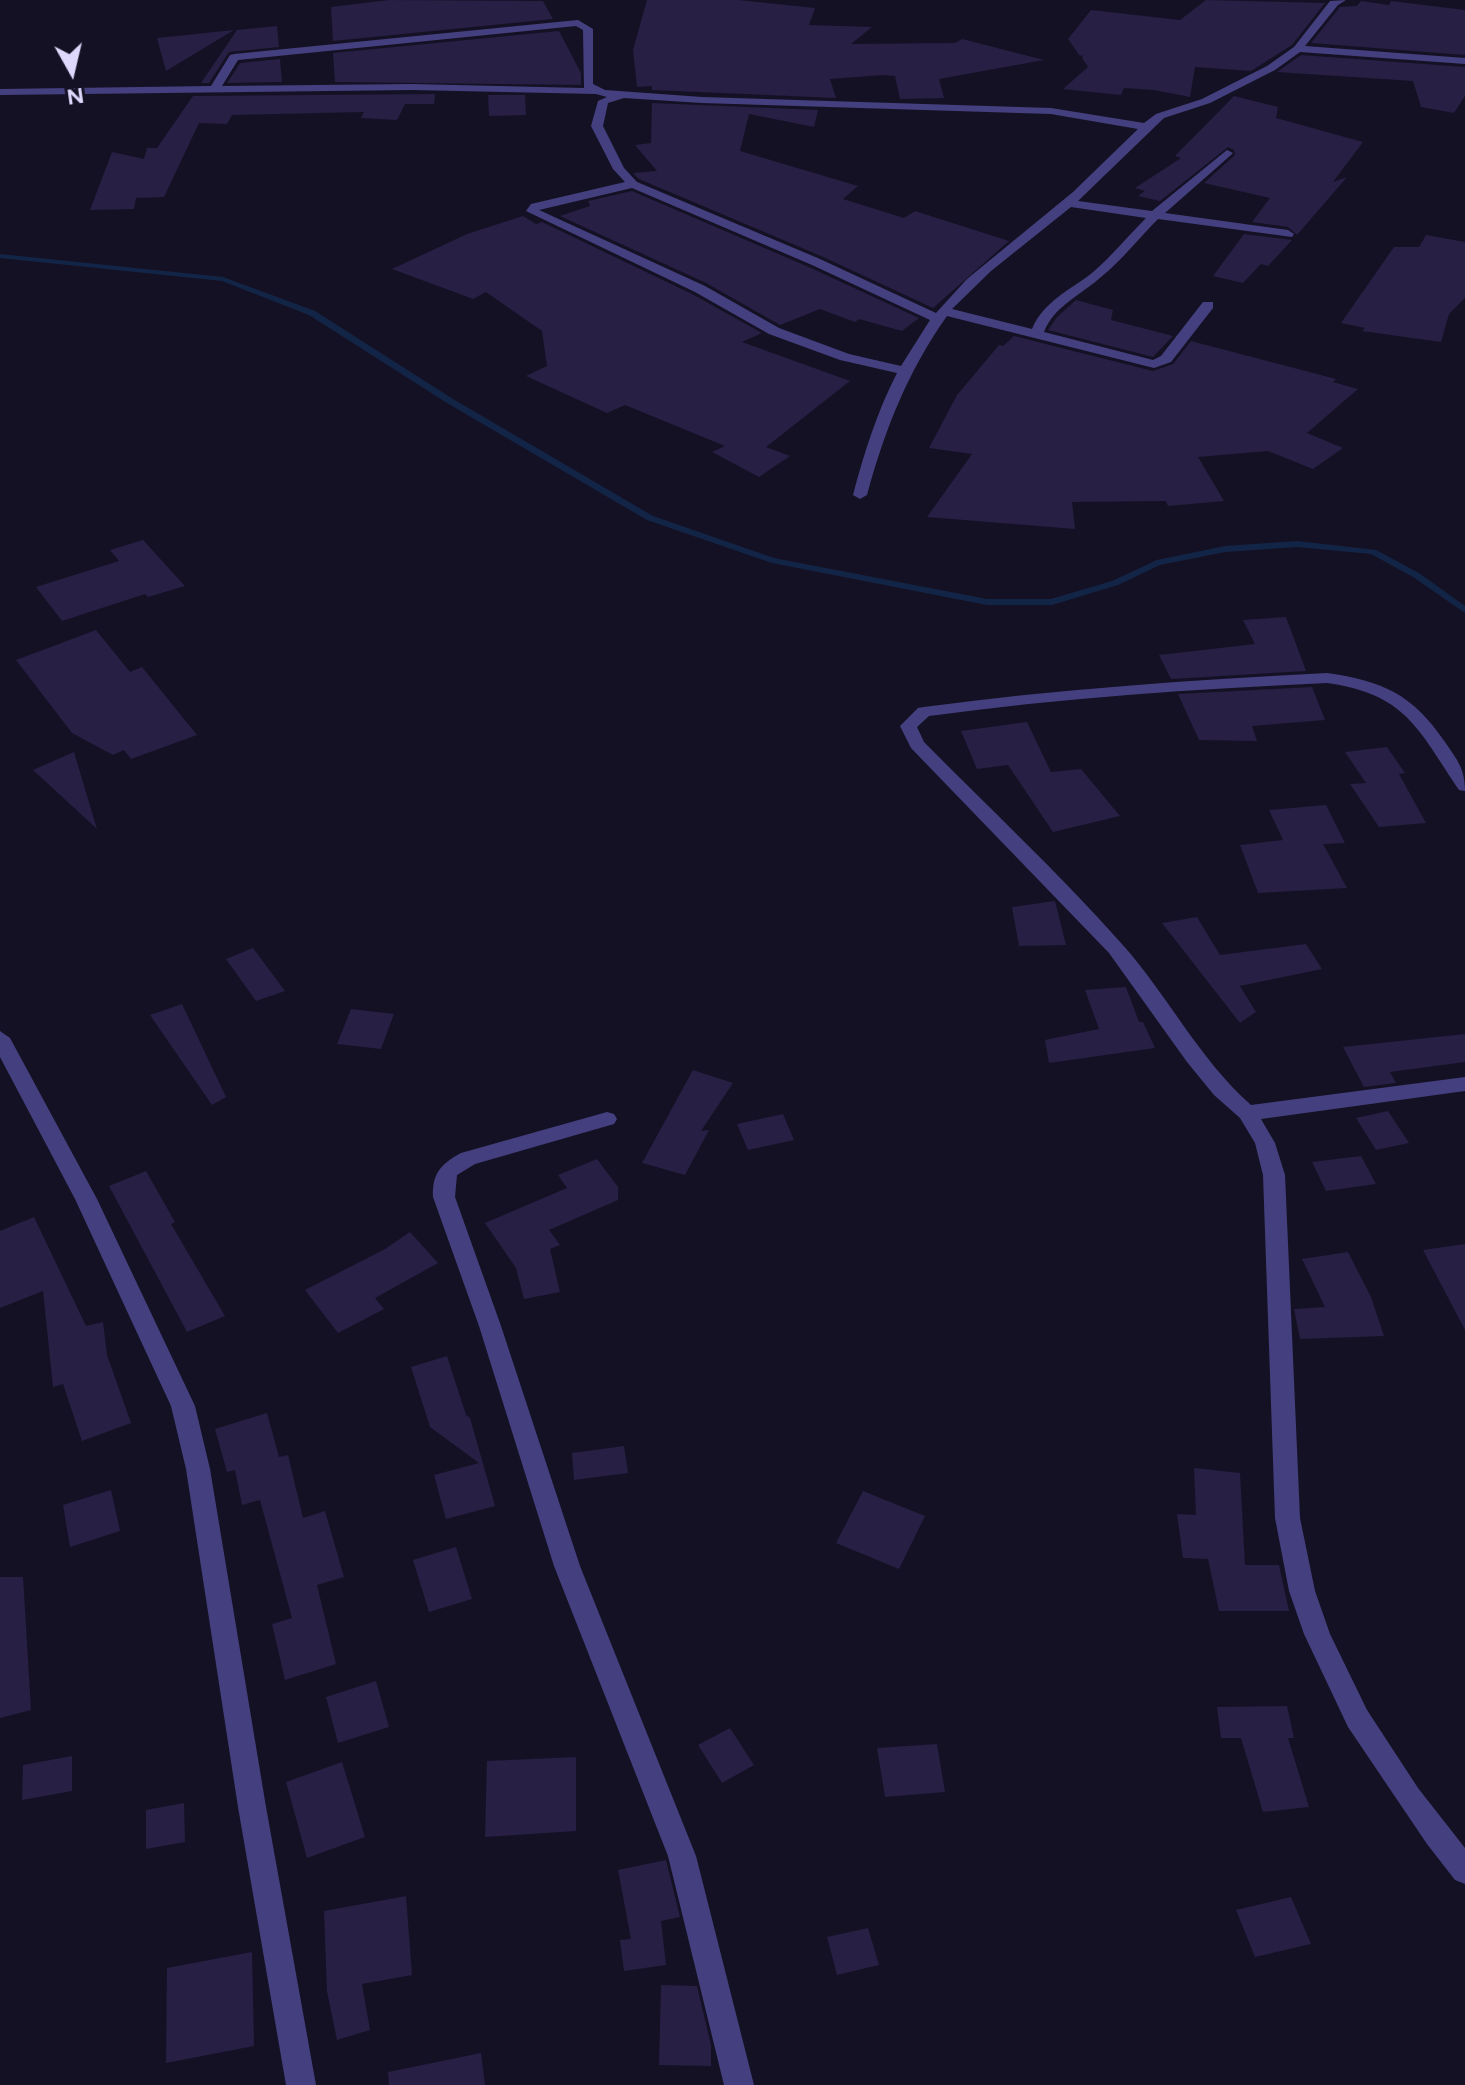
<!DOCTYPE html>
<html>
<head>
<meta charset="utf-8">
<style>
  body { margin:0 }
  #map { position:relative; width:1465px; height:2085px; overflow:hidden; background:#151124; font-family:Figtree,sans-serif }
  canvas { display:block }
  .north { position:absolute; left:32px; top:32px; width:80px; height:80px; -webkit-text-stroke:6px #151124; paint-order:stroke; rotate:172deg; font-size:22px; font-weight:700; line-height:32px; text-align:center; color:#ddd8fc }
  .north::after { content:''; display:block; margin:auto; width:28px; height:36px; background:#ddd8fc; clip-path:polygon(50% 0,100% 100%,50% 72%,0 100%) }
</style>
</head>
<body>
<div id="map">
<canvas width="1465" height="2085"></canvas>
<div class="north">N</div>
</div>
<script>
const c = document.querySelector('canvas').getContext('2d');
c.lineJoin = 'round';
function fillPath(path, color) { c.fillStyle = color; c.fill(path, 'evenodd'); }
fillPath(new Path2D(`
  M0,254L223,277L315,311L453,399L653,516L774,558L987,599H1051L1112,581L1157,560L1225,546L1297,541L1376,550L1419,573L1465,606V613L1413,577L1371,554L1297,547L1225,552L1160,565L1118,585L1052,605H987L772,563L647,520L447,403L309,315L222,281L0,258Z`), '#132547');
fillPath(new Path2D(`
  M389,0L543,1L553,19L333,41L331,7Z
  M647,0H738L815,8L809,25L872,27L851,44L955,43L962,39L1044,60L939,79L944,98L900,99L895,76L883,75L830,79L836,98L652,90V86L637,87L633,50Z
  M1206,0L1325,3L1292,45L1251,71L1195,67L1190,97L1154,90L1124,88L1121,95L1063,89L1088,67L1082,58L1083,55L1080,56L1068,39L1091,10L1180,20Z
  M1361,1L1389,5L1391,1L1465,10V55L1311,43L1340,7L1357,6Z
  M277,26L279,47L229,52L209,83H201L237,30Z
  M234,30L166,71L157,38Z
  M559,31L581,73V85L335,82L333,53Z
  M1301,55L1465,67V96L1454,113L1421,107L1413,81L1277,72Z
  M280,59L282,82L227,83L240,63Z
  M435,94L434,104H405L397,120L361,118L364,112L232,115L227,124L199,123L164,197L136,198L134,209L90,210L112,152L144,159L147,148H157L193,96Z
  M488,95H525L526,115L489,116Z
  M1234,96L1278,107L1276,118L1363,142L1333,182L1347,177L1297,235L1288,227L1252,222L1270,198L1204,183L1235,155L1234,150L1228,147L1160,201L1138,196L1145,191L1135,188L1181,158L1175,156Z
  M652,103L818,110L814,127L749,114L740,151L858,186L843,199L904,218L915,211L1009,241L933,308L821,256L639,179L633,173L657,171L635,145L651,143Z
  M632,191L811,268L919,318L902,331L859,319L855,322L820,309L780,325L706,283L560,216L590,206L588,201Z
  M523,216L536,224L542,222L694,295L762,333L742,342L850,381L766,447L790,456L759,477L712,452L725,446L625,405L607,413L526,376L547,366L542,331L486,292L473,299L392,269L467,234Z
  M1244,234L1292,240L1268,266L1261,264L1243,283L1213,276Z
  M1426,235L1465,242V298L1449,314L1441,342L1362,331L1365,328L1341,323L1394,247H1419Z
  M1076,300L1113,310L1111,320L1173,336L1153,357L1048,330L1057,317Z
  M1014,336L1153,371L1173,364L1191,341L1336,379L1333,382L1358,389L1307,433L1343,448L1313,469L1268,451L1198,457L1224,501L1168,506L1166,501L1072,502L1075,529L927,517L972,454L929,448L957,395L999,345L1003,346Z
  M143,540L185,586L148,597L145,594L62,621L36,587L119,561L110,550Z
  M1286,617L1306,671L1171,679L1159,655L1255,644L1243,620Z
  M96,630L130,672L142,667L197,735L131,759L124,750L113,755L72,733L16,660Z
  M1312,687L1325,720L1252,726L1257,741L1199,740L1178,694Z
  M1027,722L1051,772L1081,769L1120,816L1053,832L1008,765L977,769L961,731Z
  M1387,747L1405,773L1399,774L1426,823L1379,827L1350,784L1366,783L1345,752Z
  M74,752L97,829L33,770Z
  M1326,805L1345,843L1323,844L1347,888L1258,893L1240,845L1283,840L1269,810Z
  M1055,901L1066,945L1019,946L1012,907Z
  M1197,917L1220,955L1306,944L1322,969L1240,986L1256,1012L1240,1023L1162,923Z
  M253,948L285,991L256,1001L226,959Z
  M1126,987L1139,1022H1143L1155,1048L1049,1063L1045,1040L1099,1029L1085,990Z
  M182,1004L226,1097L212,1105L150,1015Z
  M351,1009L394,1014L381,1049L337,1044Z
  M1465,1034V1062L1390,1072L1396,1083L1364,1087L1343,1047Z
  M693,1070L733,1083L701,1131L709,1130L685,1175L642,1163Z
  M1388,1111L1409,1143L1376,1150L1356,1118Z
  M783,1114L794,1140L748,1150L737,1124Z
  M1361,1156L1376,1184L1326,1191L1312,1162Z
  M597,1159L618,1187V1200L549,1230L560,1245L550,1249L560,1292L524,1299L516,1268L485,1223L567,1188L558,1175Z
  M146,1171L175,1222L171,1224L225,1316L187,1332L109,1186Z
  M34,1217L86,1326L103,1322L107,1355L131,1423L82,1441L63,1384L53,1387L43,1291L0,1308V1231Z
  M410,1232L438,1263L375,1298L384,1309L338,1333L305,1290L385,1249Z
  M1465,1244V1330L1423,1250Z
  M1348,1252L1371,1297L1384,1336L1300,1339L1294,1309L1325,1307L1302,1259Z
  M447,1356L466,1415L470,1418L495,1506L446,1519L434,1475L479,1463L430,1427L411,1367Z
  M267,1413L279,1457L288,1455L303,1518L325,1511L344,1577L317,1585L336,1664L285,1680L272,1624L292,1618L260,1500L242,1505L235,1470L227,1472L215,1429Z
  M624,1446L628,1473L574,1480L572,1453Z
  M1194,1468L1240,1473L1245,1565H1279L1289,1611H1219L1208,1559L1183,1558L1177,1514L1196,1515Z
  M111,1490L120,1531L70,1547L63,1505Z
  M863,1491L925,1516L899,1569L836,1543Z
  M456,1547L472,1599L429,1612L413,1560Z
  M0,1577H23L31,1710L0,1718Z
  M376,1681L389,1727L338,1743L326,1697Z
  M1287,1706L1294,1738H1288L1309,1807L1263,1812L1241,1738H1221L1217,1707Z
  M730,1728L754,1765L722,1783L698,1745Z
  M937,1744L945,1792L885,1797L877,1748Z
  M72,1756V1791L22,1800L23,1765Z
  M576,1757V1831L485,1837L487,1761Z
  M342,1762L365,1837L307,1858L286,1782Z
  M184,1803L185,1842L146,1849V1810Z
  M666,1860L680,1917L661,1921L666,1965L624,1971L620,1940L631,1939L618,1870Z
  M406,1896L412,1975L362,1984L370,2030L337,2040L327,1991L324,1911Z
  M1291,1897L1311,1944L1255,1957L1236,1910Z
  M868,1928L879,1965L837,1975L827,1937Z
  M252,1952L254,2046L166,2063L167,1968Z
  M661,1985L697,1986L711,2045V2066L659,2065Z
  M481,2053L485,2085H389L388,2072Z`), '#271f44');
fillPath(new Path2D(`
  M1346,0L1338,5L1305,46L1465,58V64L1300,52L1275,70L1210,103L1164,118L1078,201L1152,211L1227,150L1233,153L1231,155L1165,213L1288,230L1294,234L1292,237L1158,219C1139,238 1122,260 1101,277C1081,295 1054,306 1044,332L1153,360L1161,356L1203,302H1213V308L1171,362L1154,368L947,316C908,371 885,429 867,495L860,499L853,495C864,453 877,412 897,373L840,360L769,334L695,292L526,211L531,204L625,182L613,169L591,126L598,101L607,97L596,94L412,90L0,95V89L211,86L230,55L234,54L578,20L593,29V84L605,90L702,97L1051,108L1144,123L1156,114L1202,99L1267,66L1294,47L1330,1ZM576,26L583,30L584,88L412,84L222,86L238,60ZM624,98L702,103L1051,114L1138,129L1073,192L967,279L936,313L820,259L637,182L624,168L603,126L608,103ZM632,188L812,265L930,320L901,366L849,354L779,328L705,286L539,210ZM1071,207L1146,218C1128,236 1111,257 1092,273C1070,290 1043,302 1032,329L952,309L991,271Z
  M1327,673C1383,681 1412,694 1445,742C1457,760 1465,768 1465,791L1459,790C1418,729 1406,694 1327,683C1193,689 1062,698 929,716L917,727L924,742C990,809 1059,873 1121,943C1168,995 1198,1058 1251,1105L1465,1077V1091L1261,1119L1275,1143L1285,1175L1300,1518L1315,1591L1330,1634L1367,1710L1418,1788L1465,1848V1884L1455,1880L1427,1844L1348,1727L1304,1634L1289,1591L1275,1518L1263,1175L1255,1143L1240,1118L1214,1095L1187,1062L1109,953L911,748L900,726L918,708L924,707C1058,689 1192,680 1327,673Z
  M0,1031L10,1038L97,1199L195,1406L210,1469L266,1807L316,2085H286L238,1807L186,1469L171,1406L75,1199L0,1057Z
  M607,1112L614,1114L617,1119L614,1124L475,1164L457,1175L455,1197L501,1326L580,1566L696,1856L754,2085H724L668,1856L554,1566L479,1326L433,1197C432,1173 441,1164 461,1153Z`), '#44407f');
</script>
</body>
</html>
